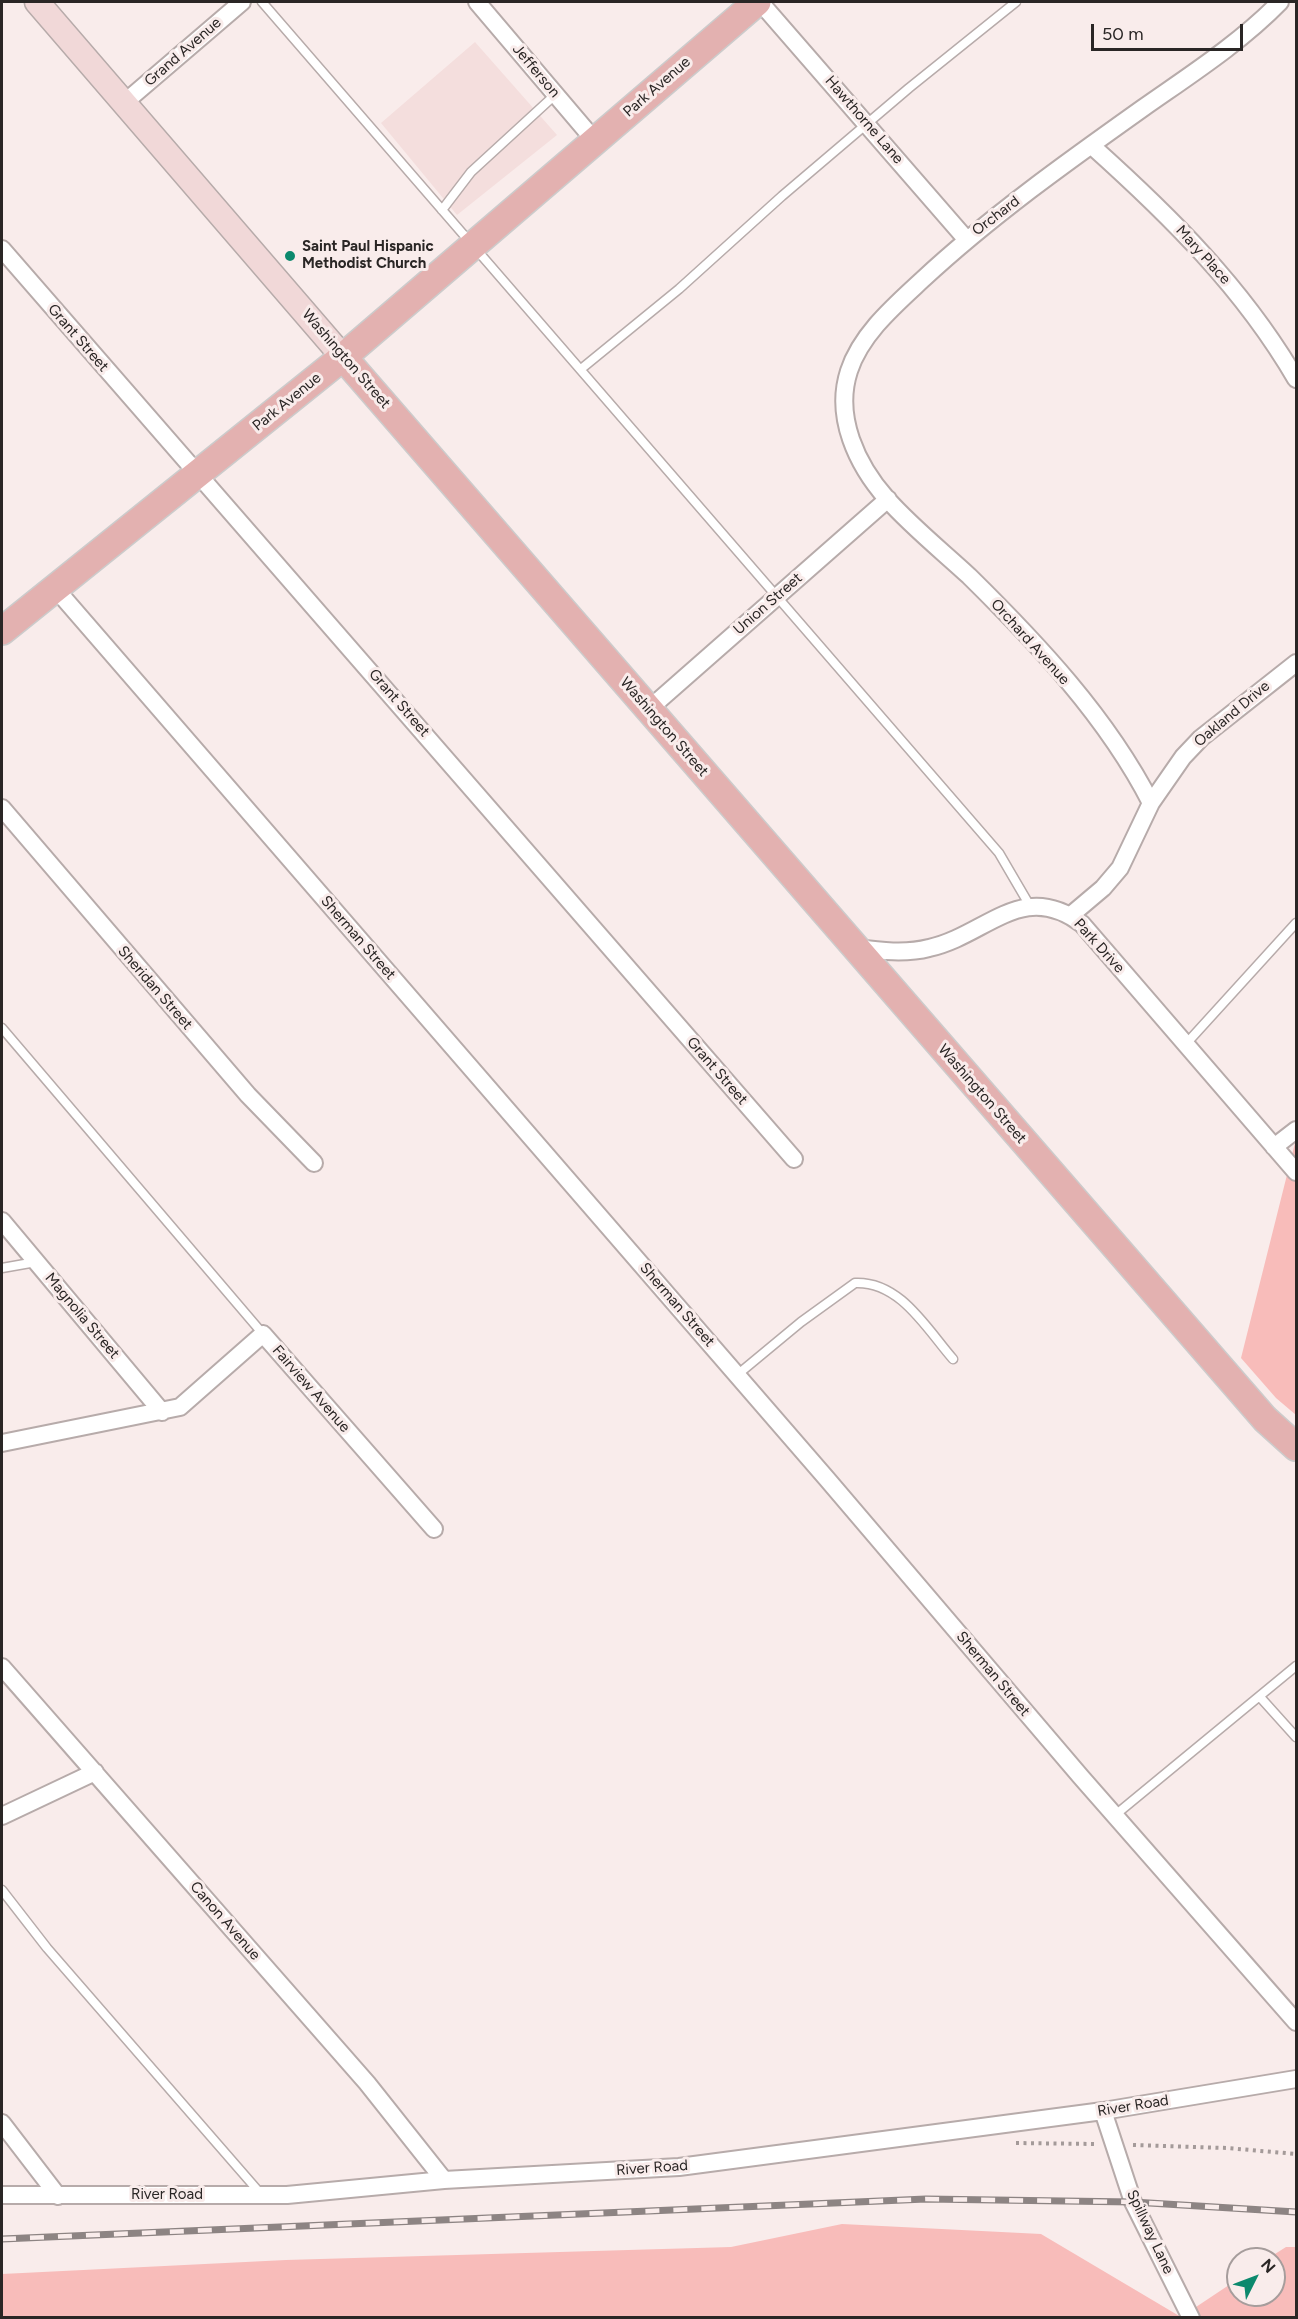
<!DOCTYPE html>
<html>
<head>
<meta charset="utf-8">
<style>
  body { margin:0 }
  #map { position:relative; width:1298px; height:2319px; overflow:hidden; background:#f9eceb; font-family:Figtree,sans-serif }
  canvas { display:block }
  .frame { position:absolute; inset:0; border:3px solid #2a2625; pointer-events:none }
  .north { position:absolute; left:1226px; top:2247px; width:60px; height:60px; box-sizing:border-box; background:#f9eceb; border:2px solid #a69d9c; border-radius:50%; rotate:48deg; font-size:16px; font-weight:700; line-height:24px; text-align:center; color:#2a2625 }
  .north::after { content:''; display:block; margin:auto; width:21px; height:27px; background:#0c896d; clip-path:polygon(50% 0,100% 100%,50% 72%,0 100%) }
  .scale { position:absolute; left:1091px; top:24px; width:152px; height:27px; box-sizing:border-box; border:3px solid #2a2625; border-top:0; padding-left:8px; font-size:18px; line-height:21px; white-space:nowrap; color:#2a2625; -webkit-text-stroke:4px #f9eceb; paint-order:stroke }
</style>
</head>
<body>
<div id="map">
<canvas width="1298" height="2319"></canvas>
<div class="frame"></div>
<div class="north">N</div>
<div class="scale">50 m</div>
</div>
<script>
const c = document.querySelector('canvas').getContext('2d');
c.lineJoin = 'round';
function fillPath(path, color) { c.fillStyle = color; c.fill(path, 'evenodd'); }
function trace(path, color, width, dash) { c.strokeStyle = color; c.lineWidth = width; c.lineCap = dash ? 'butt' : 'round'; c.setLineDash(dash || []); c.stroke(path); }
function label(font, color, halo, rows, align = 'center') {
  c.font = font + ' Figtree,sans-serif'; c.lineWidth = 6; c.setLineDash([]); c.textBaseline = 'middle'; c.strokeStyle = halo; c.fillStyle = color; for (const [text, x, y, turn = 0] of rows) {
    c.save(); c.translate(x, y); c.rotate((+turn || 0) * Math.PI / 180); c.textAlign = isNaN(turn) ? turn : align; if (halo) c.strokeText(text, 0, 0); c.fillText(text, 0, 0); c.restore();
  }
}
fillPath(new Path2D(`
  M475,42L557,135L457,215L381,123Z`), '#f4dedd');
fillPath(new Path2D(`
  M1296,1139V1415L1276,1398L1241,1358Z
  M842,2224L1041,2234L1181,2317L1238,2279V2295H1274V2259H1267L1286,2247H1296V2317L2,2318V2274L286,2260L731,2247Z`), '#f8bcba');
const lane = new Path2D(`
  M262,2L999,853L1030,906
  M442,210L471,172L556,94
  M581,369L679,289L782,196L909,88L1016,2
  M2,1028L263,1334
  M1185,1045L1296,923
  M2,1268L36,1262
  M737,1375L801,1322L855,1283C900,1281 926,1328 953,1359
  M1260,1697L1296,1737
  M1114,1816L1296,1666
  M2,1890L47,1948L260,2193`);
const street = new Path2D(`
  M477,2L595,141
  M760,2L966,239
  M124,103L242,2
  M1092,146C1170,216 1243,288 1296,379
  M2,249L794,1159
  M55,588L827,1479L1081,1777L1296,2022
  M649,709L888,499
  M1151,803C1107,717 1037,643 969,576C942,551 912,527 887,499C857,465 834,417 849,371C861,334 895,305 922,280C991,216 1067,162 1143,108C1190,75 1240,43 1280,2
  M2,808L248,1095L314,1163
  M1071,915L1103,888L1120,868L1151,803L1183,757L1201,738L1296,663
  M856,948C880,951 906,954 929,948C987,935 1022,879 1082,924L1296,1172
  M1274,1147L1296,1130
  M2,1221L162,1412
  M2,1443L180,1407L263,1334L434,1529
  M2,1667L367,2083L444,2180
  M2,1816L95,1772
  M1103,2111L1133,2202L1191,2318
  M2,2123L58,2196
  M2,2195H287L444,2180L679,2167L1103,2111L1296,2079`);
const secondary = new Path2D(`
  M37,2L343,357`);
const primary = new Path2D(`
  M343,357L1265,1419L1296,1447
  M2,631L343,357L757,2`);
trace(lane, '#b7abaa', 11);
trace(street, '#b7abaa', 20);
trace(secondary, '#b7abaa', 27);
trace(primary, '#cccbcb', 30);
trace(new Path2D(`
  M1016,2143L1095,2144
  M1133,2145L1227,2148L1296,2154`), '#a49a99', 4, [3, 4.5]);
trace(lane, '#fff', 8);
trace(street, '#fff', 16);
trace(secondary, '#f1d8d8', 24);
trace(primary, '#e3b1b0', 27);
const rail = new Path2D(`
  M2,2239L926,2199L1133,2202L1296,2212`);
trace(rail, '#8d8483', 7);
trace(rail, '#f9eceb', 4.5, [14]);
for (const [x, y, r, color] of [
  [290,256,6,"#0c896d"]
]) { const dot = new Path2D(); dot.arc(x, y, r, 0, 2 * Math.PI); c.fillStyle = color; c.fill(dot); trace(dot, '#f9eceb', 2); }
label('15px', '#2a2625', '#f9eceb', [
  ["Grand Avenue",183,52,-41],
  ["Jefferson",536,71,50],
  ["Park Avenue",657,87,-41],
  ["Hawthorne Lane",864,120,49],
  ["Orchard",996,216,-37],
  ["Mary Place",1203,255,48],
  ["Grant Street",78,338,49],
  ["Washington Street",346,359,49],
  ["Park Avenue",287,402,-39],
  ["Union Street",768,604,-41],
  ["Orchard Avenue",1030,642,48],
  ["Grant Street",399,703,49],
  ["Oakland Drive",1232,714,-40],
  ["Washington Street",664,727,49],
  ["Sherman Street",358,938,49],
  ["Park Drive",1099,946,48],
  ["Sheridan Street",155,988,49],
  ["Grant Street",717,1071,49],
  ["Washington Street",982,1094,49],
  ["Sherman Street",677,1305,49],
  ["Magnolia Street",82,1316,50],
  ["Fairview Avenue",311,1389,49],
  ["Sherman Street",993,1674,50],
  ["Canon Avenue",225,1921,49],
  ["River Road",1133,2106,-9],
  ["River Road",652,2168,-4],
  ["River Road",167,2195],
  ["Spillway Lane",1150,2232,65]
]);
label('bold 15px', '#2a2625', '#f9eceb', [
  ["Saint Paul Hispanic",302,247],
  ["Methodist Church",302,264]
], 'left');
</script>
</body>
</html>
